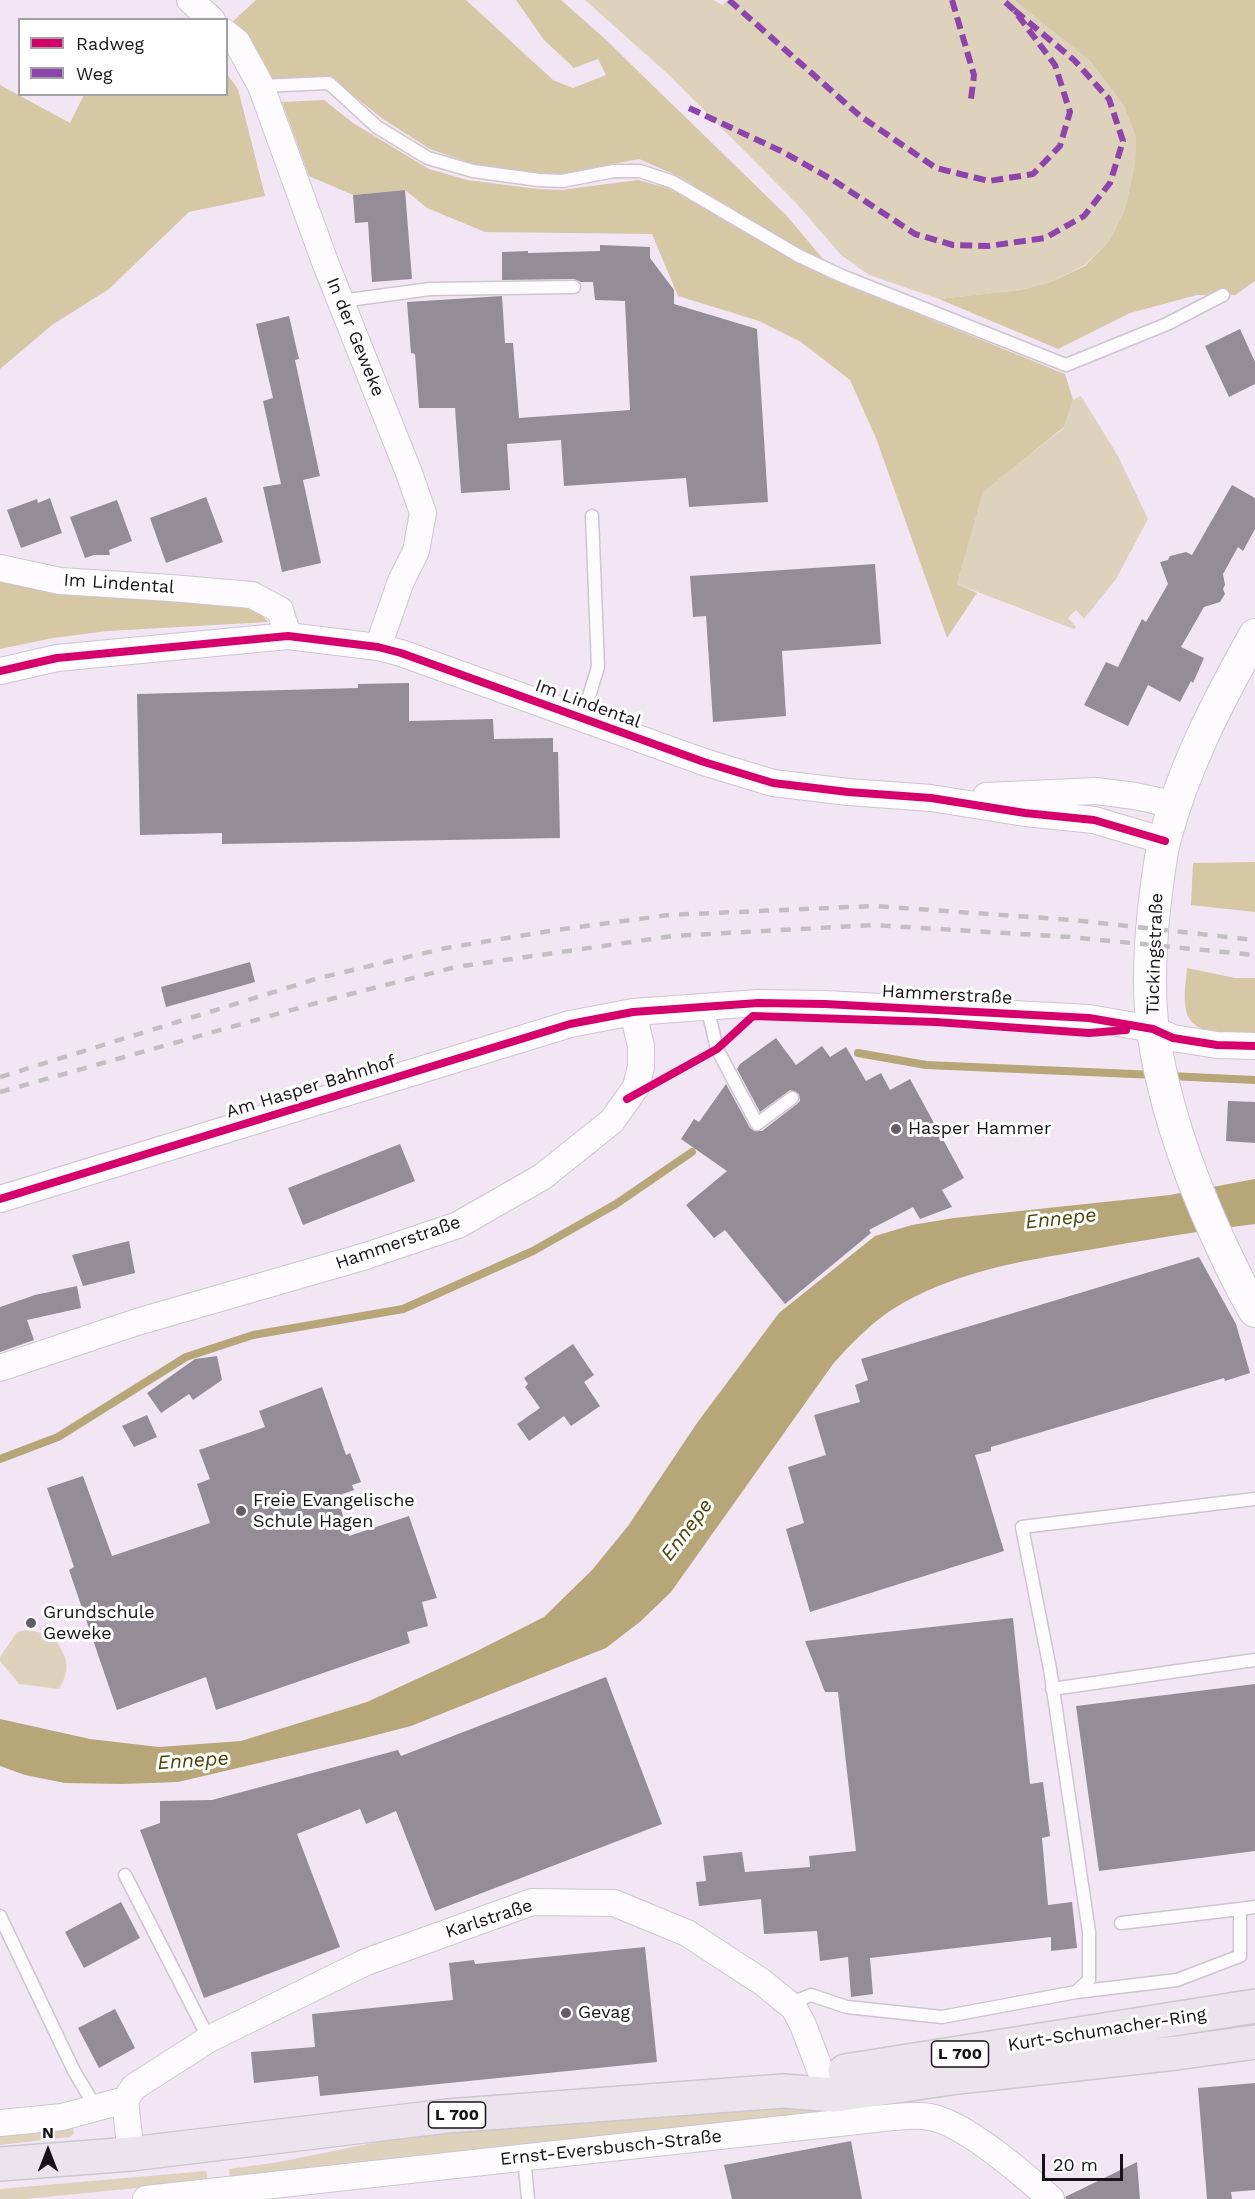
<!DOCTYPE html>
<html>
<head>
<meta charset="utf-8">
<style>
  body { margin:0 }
  #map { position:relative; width:1255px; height:2199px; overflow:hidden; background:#f2e6f5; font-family:"Work Sans",sans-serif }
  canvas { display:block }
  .legend { position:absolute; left:18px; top:18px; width:210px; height:78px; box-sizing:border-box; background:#fff; border:2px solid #a3a0a3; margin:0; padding:8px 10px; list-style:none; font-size:18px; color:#18111a }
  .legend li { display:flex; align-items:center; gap:12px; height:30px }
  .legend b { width:30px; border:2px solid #a3a0a3 }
  .north { position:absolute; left:18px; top:2121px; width:60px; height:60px; -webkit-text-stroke:4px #fff; paint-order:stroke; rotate:0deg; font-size:16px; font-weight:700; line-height:24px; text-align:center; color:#18111a }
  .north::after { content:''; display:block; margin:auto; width:21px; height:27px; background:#18111a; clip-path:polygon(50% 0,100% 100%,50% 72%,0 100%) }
  .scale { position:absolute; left:1042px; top:2154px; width:81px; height:27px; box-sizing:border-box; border:3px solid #18111a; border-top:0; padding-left:8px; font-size:18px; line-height:21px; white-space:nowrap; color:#18111a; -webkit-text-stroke:4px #fff; paint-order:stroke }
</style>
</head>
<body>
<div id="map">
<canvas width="1255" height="2199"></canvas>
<ul class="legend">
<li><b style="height:8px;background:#d6006c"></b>Radweg</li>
<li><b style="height:8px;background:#8e44ad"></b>Weg</li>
</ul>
<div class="north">N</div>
<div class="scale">20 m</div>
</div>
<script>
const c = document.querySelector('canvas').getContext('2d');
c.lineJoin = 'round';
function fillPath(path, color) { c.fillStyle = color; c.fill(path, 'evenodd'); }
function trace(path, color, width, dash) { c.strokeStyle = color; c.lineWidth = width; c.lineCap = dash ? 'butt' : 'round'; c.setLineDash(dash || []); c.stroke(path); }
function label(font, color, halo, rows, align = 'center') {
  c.font = font + ' "Work Sans",sans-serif'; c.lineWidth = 6; c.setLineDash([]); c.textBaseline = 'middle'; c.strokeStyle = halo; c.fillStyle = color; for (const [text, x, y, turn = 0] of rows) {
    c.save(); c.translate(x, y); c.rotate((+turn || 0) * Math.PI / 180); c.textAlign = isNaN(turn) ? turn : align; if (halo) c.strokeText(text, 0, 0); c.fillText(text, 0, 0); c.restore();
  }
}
fillPath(new Path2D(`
  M585,0H713L723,5L727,0H1014L1091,62L1124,106L1136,137L1135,164L1125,209L1110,240L1085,265L1051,282L1021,290L939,299L869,275L841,255L797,204L669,75Z
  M1081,396L1118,456L1148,519L1116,579L1084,619L1076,610L1068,618L1076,627L1074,629L957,584L983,491L1064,428L1073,400Z
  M27,1630L53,1635C66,1658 73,1665 59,1689L19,1684L0,1661V1657L17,1632Z
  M1255,2018V2028L1152,2043L1149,2037Z
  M870,2103L859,2112L230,2180L229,2169L279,2162L417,2134L542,2123Z
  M73,2127L74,2133L70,2137L0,2145V2132Z
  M206,2171L208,2181L25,2199H0V2189Z`), '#ded2bd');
fillPath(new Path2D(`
  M256,0H466L553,80L573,88L606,75L598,59L574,68L544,40L516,0H561L604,38L786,215L824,260L789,244L678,176L639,159L562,174L539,173L472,164L430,149L383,119L330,77L272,81L263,60L230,24Z
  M1014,0H1255V281L1235,295H1197L1130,313L1058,349L939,299L1021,290L1051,282L1085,266L1110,240L1125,209L1135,164L1136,137L1124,106L1091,62Z
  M227,74L238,89L265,196L189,212L109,289L52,325L0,369V85L70,123L84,95L226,94Z
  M324,100L353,123L429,169L467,180L538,189L561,190L638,180L668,188L829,278L1065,374L1073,400L1064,427L983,492L957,584L977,593L947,638L876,438L850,380L801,342L759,321L678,296L652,234L485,232L427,208L405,190L353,195L309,176L282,102Z
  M0,576L250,602L268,622L108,631L53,638L0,649Z
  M1255,862V912L1191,905L1193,863Z
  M1187,968L1235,978H1255V1036C1234,1034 1191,1038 1186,1010C1183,997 1186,981 1187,968Z`), '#d6c7a5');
fillPath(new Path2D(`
  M1255,1179V1224C1199,1231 1144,1240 1088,1250C1021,1261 952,1272 893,1309C870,1324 851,1344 833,1364L671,1592L641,1621L606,1648L411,1726L357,1740L178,1782L122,1784L65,1783L25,1775L0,1766V1719L90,1739L159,1747L241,1741L367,1702L473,1653L544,1617L593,1569L628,1526L697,1423L779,1313L875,1236L912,1225L954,1218L1170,1195Z`), '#b7a678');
trace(new Path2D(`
  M858,1053L926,1065L1156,1075
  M1169,1076L1255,1080
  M0,1459L58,1437L186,1357L253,1335L403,1309L533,1251L616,1204L692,1152`), '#b7a678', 8);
fillPath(new Path2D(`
  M405,190L412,279L372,282L368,222L355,223L353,195Z
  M600,245L650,247V258L674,290V304L757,329L768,502L689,507L686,478L564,486L561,440L507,444L510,490L461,493L455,408H419L415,354L411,353L407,302L502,296L505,343H513L519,418L630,410L625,301L595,300L593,282H581L574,279L502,280V252L528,251V253L600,251Z
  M289,316L299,359L295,360L320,476L303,480L321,563L282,572L263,487L281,484L263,401L273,398L256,324Z
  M1240,329L1255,362V384L1229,397L1205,346Z
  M1232,485L1255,498V529L1243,551L1238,547L1223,574L1225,585L1223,589L1225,594L1220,602L1204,607L1181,647L1204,658L1193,683L1191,681L1180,702L1148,685L1128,726L1084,705L1106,662L1118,667L1142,619L1146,622L1168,584L1160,562L1168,560L1170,556L1186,552L1192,555Z
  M206,497L223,542L166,563L150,518Z
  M50,498L62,533L21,548L7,510L37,499L38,503Z
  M117,500L132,541L109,550L110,555H94L85,558L70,517Z
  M875,564L881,644L782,651L786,716L713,722L706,616L693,617L690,576Z
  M409,683V721L493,719L494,739L553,738V752H558L560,838L222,844V833L140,835L137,694L358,688V684Z
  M250,962L255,982L166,1007L161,987Z
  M776,1038L796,1065L822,1046L830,1057L846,1047L866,1081L881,1073L890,1090L910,1079L964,1178L942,1190L952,1207L920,1219L913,1207L869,1230L871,1233L785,1304L725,1230L714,1238L686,1205L727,1171L681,1139L694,1119L699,1122L726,1084L750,1128L754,1131H762L797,1104L800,1101L799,1094L790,1090L760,1112L737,1069L740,1064Z
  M1228,1101L1255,1102V1143L1226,1141Z
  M400,1144L415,1181L303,1225L288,1188Z
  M129,1241L135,1273L83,1286L72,1255Z
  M1199,1257L1236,1324L1250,1373L1225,1381L1224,1378L991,1447V1451L975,1455L1004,1551L810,1612L786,1529L804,1523L788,1467L826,1455L814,1415L860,1402L855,1385L868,1380L861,1359Z
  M77,1286L81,1308L27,1320L34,1340L0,1352V1307L35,1295Z
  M573,1344L594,1375L584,1382L600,1406L571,1426L564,1416L529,1441L517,1424L540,1408L525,1387L528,1384L524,1378Z
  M217,1356L222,1380L193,1400L189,1394L161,1413L147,1393L195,1359Z
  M322,1387L346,1455L350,1453L361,1482L352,1485L354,1490L337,1496L349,1536L409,1516L437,1598L422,1602L428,1626L407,1632L410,1643L216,1710L206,1677L117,1710L69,1570L74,1567L47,1488L83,1476L112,1556L210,1523L197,1484L210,1479L199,1450L265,1427L259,1411Z
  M147,1415L157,1437L134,1447L122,1426Z
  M1013,1618L1030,1784L1043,1782L1050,1836L1042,1838L1048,1905L1072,1902L1077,1948L1051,1951V1937L870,1958L873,1994L851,1997L848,1957L820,1961L817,1931L764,1934L761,1899L699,1906L696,1882L706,1881L703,1856L742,1852L745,1872L810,1867L809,1856L856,1851L838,1692H825L805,1641Z
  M606,1677L662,1824L435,1911L396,1811L366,1824L360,1809L297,1834L340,1947L204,1998L140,1830L160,1823V1801L212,1800L398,1750L401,1756Z
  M1255,1684V1851L1099,1871L1076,1706Z
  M121,1902L140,1938L84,1968L65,1932Z
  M645,1947L657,2062L320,2096L318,2076L254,2083L251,2052L315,2047L312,2014L453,2000L449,1963L474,1960L475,1964Z
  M115,2009L135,2048L99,2068L78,2028Z
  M1255,2083V2190L1231,2192L1232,2199H1207L1198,2088Z
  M851,2141L862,2199H732L724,2165Z
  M1137,2162L1140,2199H1066L1065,2197Z`), '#948c97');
const service = new Path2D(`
  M261,86L329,83L377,127L428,158L473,171L539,180L562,181L614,171H640L673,182L799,256L842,276L1066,365L1167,324L1223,295
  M341,301L430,289L574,287
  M582,719L598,667L592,516
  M707,1006L717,1049L757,1124L792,1098
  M1052,1689L1255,1660
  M125,1875L209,2039
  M0,1916L74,2071L96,2108
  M1121,1923L1240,1909
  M1076,1992L1177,1980L1240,1956V1909L1255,1907
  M794,2008L801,1999L811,1995L847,2007L942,2017L1076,1992L1089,1980V1932L1050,1669L1022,1527L1255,1499
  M524,2157L528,2199`);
const minor = new Path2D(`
  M190,0L212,20
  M226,33L237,42L261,86L325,262L409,473L423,513L416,551L401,581L378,647
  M0,568L60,581L171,588L252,595L280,610L288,636
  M0,671L57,658L288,636L378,647L401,653L704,762L773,783L848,792L931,798L1025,813L1094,820L1165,841
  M986,796L1096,791L1135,796L1176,805
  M0,1199L570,1024L633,1012L758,1003L825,1004L1089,1018L1153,1029L1173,1038L1217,1045L1255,1046
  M0,1368L137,1322L366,1256L458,1225L542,1177L612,1121L636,1087L641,1067V1046L633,1012
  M125,2100L131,2154
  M0,2123L62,2117L125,2100L134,2087L209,2039L366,1962L532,1902L614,1903L687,1933L762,1982L794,2008L803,2025L822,2075
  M146,2199L884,2118C898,2117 916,2114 930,2117C965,2123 1024,2175 1051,2199`);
const tertiary = new Path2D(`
  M1255,635C1218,701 1183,768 1164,842C1159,864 1157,886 1154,909C1150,948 1148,992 1153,1031C1163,1101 1187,1170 1216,1234C1228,1260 1240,1287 1255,1311`);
const primary = new Path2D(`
  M845,2071L1255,2006
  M0,2164L131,2154L447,2116L783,2091L835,2095L958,2077L1176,2053L1255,2042`);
trace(service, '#cec5d1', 15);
trace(minor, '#cec5d1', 28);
trace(tertiary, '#cec5d1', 34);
trace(primary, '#ccc7cd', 36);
trace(service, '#fdfbfe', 12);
trace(minor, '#fdfbfe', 26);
trace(tertiary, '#fdfbfe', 32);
trace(primary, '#ebe4ec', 33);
trace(new Path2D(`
  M0,1077L319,978L446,948L556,930L669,915L874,906L1073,920L1255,940
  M0,1092L327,1000L456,967L673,936L873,925L1070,937L1255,955`), '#c2bec2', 4.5, [10, 10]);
trace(new Path2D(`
  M729,0L860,116L936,168L989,181L1033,174L1060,146L1070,112L1055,65L1014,10L1003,0
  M952,0L974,75L971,99
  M689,108L781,151L833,180L915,234L953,245L988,246L1045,238L1084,216L1110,183L1123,141L1109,99L1074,60L1014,10`), '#8e44ad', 6, [12, 6]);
trace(new Path2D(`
  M0,671L57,658L288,636L378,647L401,653L704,762L773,783L848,792L931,798L1025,813L1094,820L1165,841
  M627,1099L717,1049L753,1016L936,1022L1089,1033L1126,1030
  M0,1199L570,1024L633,1012L758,1003L825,1004L1089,1018L1153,1029L1173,1038L1217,1045L1255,1046`), '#d6006c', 8);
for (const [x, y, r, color] of [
  [896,1129,6,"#645c67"],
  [241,1511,6,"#645c67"],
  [31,1623,6,"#645c67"],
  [566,2013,6,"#645c67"]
]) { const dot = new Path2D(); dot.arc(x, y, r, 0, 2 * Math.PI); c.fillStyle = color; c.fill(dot); trace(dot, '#fff', 2); }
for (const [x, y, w] of [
  [960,2054,57],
  [457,2115,57]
]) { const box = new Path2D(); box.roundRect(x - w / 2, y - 13, w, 26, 4.5); c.fillStyle = '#fff'; c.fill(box); trace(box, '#18111a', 1.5); }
label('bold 16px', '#18111a', null, [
  ["L 700",960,2054],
  ["L 700",457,2115]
]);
label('18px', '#18111a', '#fff', [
  ["In der Geweke",355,337,68],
  ["Im Lindental",119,584,4],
  ["Im Lindental",588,704,20],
  ["Tückingstraße",1155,954,-88],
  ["Hammerstraße",947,995,3],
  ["Am Hasper Bahnhof",311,1087,-17],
  ["Hammerstraße",398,1243,-19],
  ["Karlstraße",489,1919,-18],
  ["Kurt-Schumacher-Ring",1107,2030,-9],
  ["Ernst-Eversbusch-Straße",611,2148,-6]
]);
label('18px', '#18111a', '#fff', [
  ["Hasper Hammer",908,1129],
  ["Freie Evangelische",253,1501],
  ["Schule Hagen",253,1522],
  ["Grundschule",43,1613],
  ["Geweke",43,1634],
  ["Gevag",578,2013]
], 'left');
label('italic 20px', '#504206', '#fff', [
  ["Ennepe",1061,1219,-6],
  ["Ennepe",687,1530,-53],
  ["Ennepe",193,1761,-4]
]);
</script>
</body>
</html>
